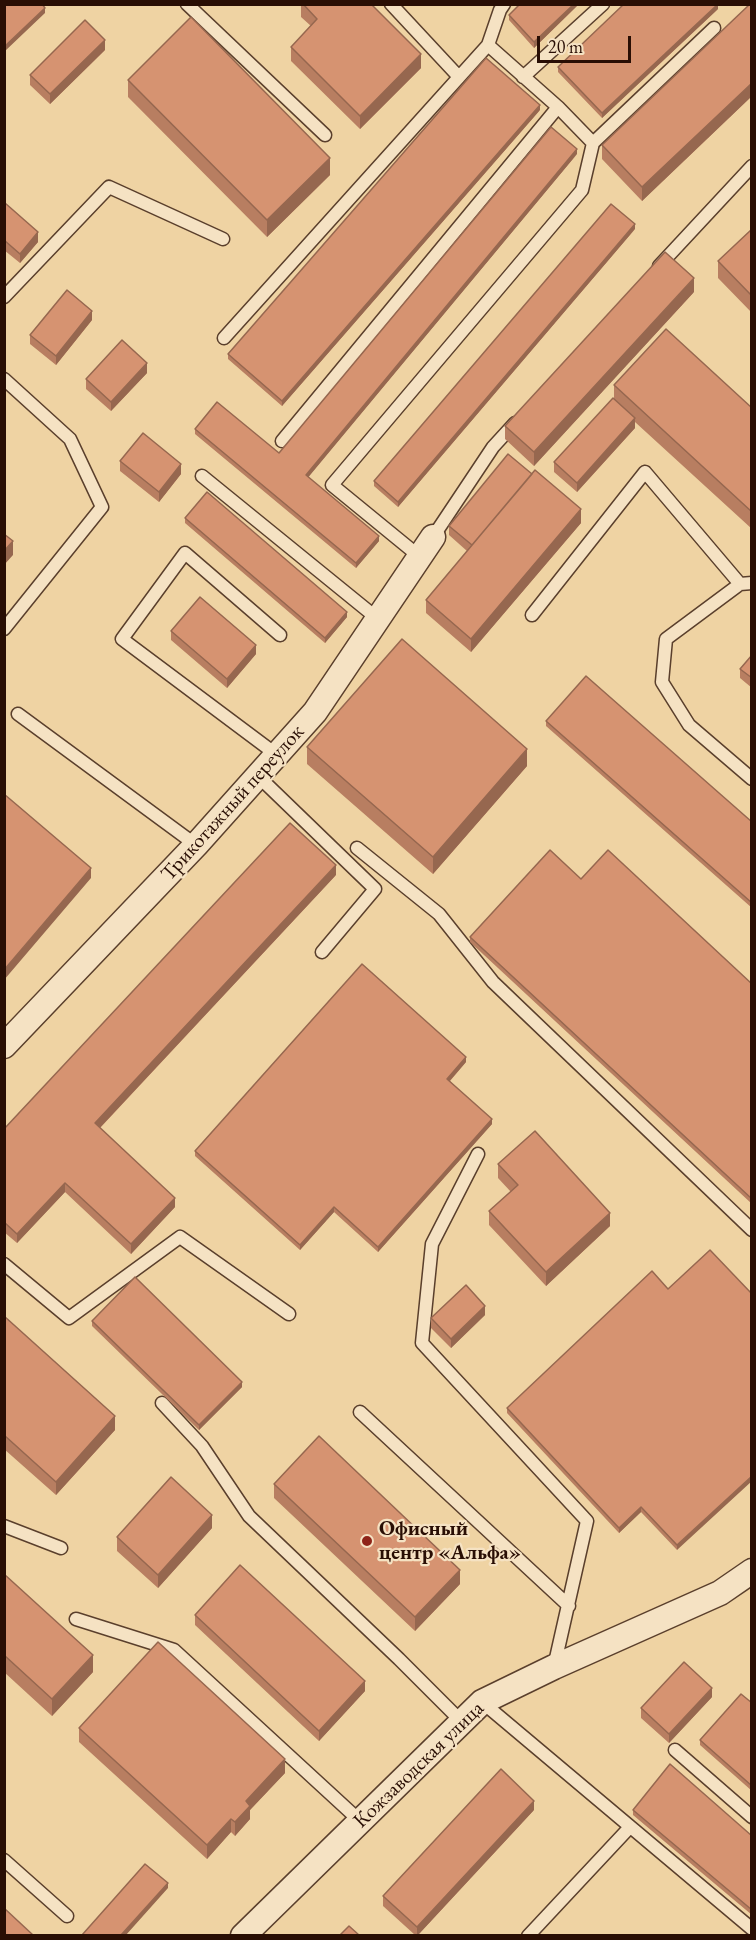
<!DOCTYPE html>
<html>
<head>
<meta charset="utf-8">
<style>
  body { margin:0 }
  #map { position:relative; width:756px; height:1940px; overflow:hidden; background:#efd3a3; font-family:"EB Garamond",serif }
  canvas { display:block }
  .frame { position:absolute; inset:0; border:6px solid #290e04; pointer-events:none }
  .scale { position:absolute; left:537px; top:36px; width:94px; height:27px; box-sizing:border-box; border:3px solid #290e04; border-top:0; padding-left:8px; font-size:18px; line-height:21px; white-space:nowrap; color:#290e04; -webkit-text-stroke:4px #f5e2c3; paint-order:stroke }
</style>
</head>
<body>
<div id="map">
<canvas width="756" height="1940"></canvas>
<div class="frame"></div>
<div class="scale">20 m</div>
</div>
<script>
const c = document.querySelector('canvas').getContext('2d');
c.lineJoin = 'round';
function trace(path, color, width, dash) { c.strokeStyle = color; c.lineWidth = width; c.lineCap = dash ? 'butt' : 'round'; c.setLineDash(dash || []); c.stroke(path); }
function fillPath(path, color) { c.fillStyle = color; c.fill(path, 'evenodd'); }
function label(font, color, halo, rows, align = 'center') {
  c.font = font + ' "EB Garamond",serif'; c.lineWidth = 4.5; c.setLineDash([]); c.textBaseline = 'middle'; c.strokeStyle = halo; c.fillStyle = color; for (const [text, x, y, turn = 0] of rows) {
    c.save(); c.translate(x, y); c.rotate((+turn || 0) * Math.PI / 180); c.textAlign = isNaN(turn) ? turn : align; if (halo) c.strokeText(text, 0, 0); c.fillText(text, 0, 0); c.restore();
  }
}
const service = new Path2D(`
  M187,4L325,135
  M391,4L459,77
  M488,45L558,107L593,143L714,28
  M523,77L603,4
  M659,266L752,166
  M4,297L109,187L223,239
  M224,338L488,45L500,10L504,4
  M4,379L70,439L102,507L4,629
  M282,441L558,107
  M202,476L378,619
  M433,537L493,447L515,423
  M420,557L332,485L582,190L593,143
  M752,583L740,584L666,639L662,682L689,725L752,779
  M532,615L645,472L740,584
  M18,714L196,845
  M277,755L122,639L185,553L280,635
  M258,776L375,889L322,952
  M357,848L439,914L493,982L752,1230
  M478,1154L432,1244L422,1343L587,1521L554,1667
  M4,1264L69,1318L180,1237L289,1314
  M162,1403L202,1446L249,1516L399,1659L462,1722
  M360,1412L569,1606
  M4,1526L61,1548
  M76,1619L174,1650L360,1821
  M482,1702L752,1929
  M675,1750L752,1817
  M4,1860L67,1916
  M528,1936L630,1827`);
const minor = new Path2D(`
  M4,1046L196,845L315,712L433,537
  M243,1936L482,1702L554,1667L720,1593L752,1571`);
trace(service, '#5a3f2c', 15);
trace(minor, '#5a3f2c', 27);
trace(service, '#f5e2c3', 12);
trace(minor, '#f5e2c3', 24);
fillPath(new Path2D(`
  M301,4H371L421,68L360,129L291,61V47L311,26L301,17Z
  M520,4H579L534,48L509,20V15Z
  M752,4V96L642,201L602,159V145Z
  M718,9L602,118L558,72V67Z
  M105,50L50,104L30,85V75Z
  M128,80L330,175L267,237L128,97Z
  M540,110L282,406L228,359V354Z
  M577,154L308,477L379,541L356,568L195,434V429L279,453Z
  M4,204L38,242L20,263L4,250Z
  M635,229L398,507L374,486V481Z
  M752,229V313L718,278V261Z
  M694,292L534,466L505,439V426Z
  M92,320L56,365L30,344V335Z
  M147,373L111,411L86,389V379Z
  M614,385L752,408V529L635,422V428L577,492L554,472V462L614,398Z
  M120,461L181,474L159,502L120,471Z
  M185,518L347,617L325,643L185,523Z
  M581,523L471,652L426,613V600L467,551L449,535V526Z
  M171,631L256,654L227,688L171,640Z
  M752,655V688L740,678V669Z
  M546,721L752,822V908L546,726Z
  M307,747L527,766L433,874L307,764Z
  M336,875L100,1128L175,1207L131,1254L65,1192L17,1243L4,1232V1129Z
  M581,879L752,984V1204L470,942V937Z
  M466,1062L450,1081L492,1124L378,1252L334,1212L300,1250L195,1156V1151Z
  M498,1164L610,1226L546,1286L489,1225V1211L511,1192L498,1178Z
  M710,1250L677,1550L641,1512L619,1533L507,1413V1408L668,1289Z
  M485,1315L451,1348L431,1328V1318Z
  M4,1316L115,1430L56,1495L4,1449Z
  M92,1321L242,1387L199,1430L92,1326Z
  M274,1484L460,1584L415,1631L274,1498Z
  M212,1528L158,1588L117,1551V1537Z
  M4,1574L93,1672L52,1716L4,1672Z
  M195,1615L365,1691L319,1741L195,1625Z
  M712,1697L669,1743L641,1718V1708Z
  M752,1703V1791L700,1745V1740Z
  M79,1728L285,1773L250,1810V1819L235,1836L231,1832L207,1859L79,1742Z
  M534,1810L418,1935H415L383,1906V1896Z
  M633,1810L752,1836V1915L633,1815Z`), '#b87e61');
fillPath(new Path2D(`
  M574,4H579L534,48V42Z
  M718,4V9L602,118V113Z
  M45,8V13L4,52V47Z
  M105,40V50L50,104V94Z
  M421,54V68L360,129V116Z
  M752,83V96L642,201V187Z
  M540,105V110L282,406V401Z
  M577,149V154L306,480V475Z
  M330,158V175L267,237V220Z
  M635,224V229L398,507V502Z
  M38,232V242L20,263V254Z
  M694,278V292L534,466V452Z
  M92,311V320L56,365V356Z
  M147,363V373L111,411V402Z
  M635,418V428L577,492V483Z
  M181,464V474L159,502V492Z
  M581,509V523L471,652V639Z
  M379,536V541L356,568V563Z
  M13,541V555L4,565V551Z
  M347,612V617L325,643V638Z
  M256,645V654L227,688V679Z
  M527,749V766L433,874V857Z
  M336,865V875L95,1133V1123Z
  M91,868V878L4,980V970Z
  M466,1057V1062L447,1084V1079Z
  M492,1119V1124L378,1252V1247Z
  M65,1183V1192L17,1243V1234Z
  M175,1198V1207L131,1254V1244Z
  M334,1207V1212L300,1250V1245Z
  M610,1213V1226L546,1286V1272Z
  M485,1306V1315L451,1348V1339Z
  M242,1382V1387L199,1430V1425Z
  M115,1416V1430L56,1495V1482Z
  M752,1476V1481L677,1550V1545Z
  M641,1507V1512L619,1533V1528Z
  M212,1515V1528L158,1588V1575Z
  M460,1570V1584L415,1631V1617Z
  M93,1655V1672L52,1716V1699Z
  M365,1681V1691L319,1741V1731Z
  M712,1688V1697L669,1743V1734Z
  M285,1759V1773L250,1810V1819L235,1836V1822L246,1801Z
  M534,1801V1810L418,1935H417V1927Z
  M231,1819V1832L207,1859V1845Z
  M168,1883V1888L126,1935H121Z`), '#96674f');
const building = new Path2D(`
  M4,4H42L45,8L4,47Z
  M303,4H371L421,54L360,116L291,47L317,19Z
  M520,4H574L534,42L509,15Z
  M624,4H718L602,113L558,67Z
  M750,4H752V83L642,187L602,145Z
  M191,17L330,158L267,220L128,80Z
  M85,20L105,40L50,94L30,75Z
  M486,58L540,105L282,401L228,354Z
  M551,127L577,149L306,475L379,536L356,563L195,429L217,402L279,453Z
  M5,203L38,232L20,254L4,240Z
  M611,204L635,224L398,502L374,481Z
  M752,229V296L718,261Z
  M665,252L694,278L534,452L505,426Z
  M67,290L92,311L56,356L30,335Z
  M666,329L752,408V512L614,385Z
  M122,340L147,363L111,402L86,379Z
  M613,398L635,418L577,483L554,462Z
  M143,433L181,464L159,492L120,461Z
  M508,454L532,474L472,545L449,526Z
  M535,470L581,509L471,639L426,600Z
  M207,492L347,612L325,638L185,518Z
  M4,534L13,541L4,551Z
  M200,597L256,645L227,679L171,631Z
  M402,639L527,749L433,857L307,747Z
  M752,655V678L740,669Z
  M586,676L752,822V903L546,721Z
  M4,794L91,868L4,970Z
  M290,823L336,865L95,1123L175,1198L131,1244L65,1183L17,1234L4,1222V1129Z
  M550,850L581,879L608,850L752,984V1199L470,937Z
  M362,964L466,1057L447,1079L492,1119L378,1247L334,1207L300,1245L195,1151Z
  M535,1131L610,1213L546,1272L489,1211L518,1185L498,1164Z
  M710,1250L752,1294V1476L677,1545L641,1507L619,1528L507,1408L652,1271L668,1289Z
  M135,1277L242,1382L199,1425L92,1321Z
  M466,1285L485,1306L451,1339L431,1318Z
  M4,1316L115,1416L56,1482L4,1435Z
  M319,1436L460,1570L415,1617L274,1484Z
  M171,1477L212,1515L158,1575L117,1537Z
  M240,1565L365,1681L319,1731L195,1615Z
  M4,1574L93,1655L52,1699L4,1655Z
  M158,1642L285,1759L246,1801L250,1806L235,1822L231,1819L207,1845L79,1728Z
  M684,1662L712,1688L669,1734L641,1708Z
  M741,1694L752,1703V1786L700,1740Z
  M670,1764L752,1836V1910L633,1810Z
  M501,1769L534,1801L417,1927L383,1896Z
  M145,1864L168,1883L121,1935H82Z
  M4,1908L33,1935H4Z
  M349,1926L359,1935H340Z`);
fillPath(building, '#d69371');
trace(building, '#96674f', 1.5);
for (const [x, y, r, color] of [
  [367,1541,6,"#8f2418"]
]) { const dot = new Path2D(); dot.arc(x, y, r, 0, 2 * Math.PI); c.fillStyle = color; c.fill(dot); trace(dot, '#f5e2c3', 2); }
label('21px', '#290e04', '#f5e2c3', [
  ["Трикотажный переулок",233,803,-48],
  ["Кожзаводская улица",419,1765,-44]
]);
label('bold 21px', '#290e04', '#f5e2c3', [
  ["Офисный",379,1529],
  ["центр «Альфа»",379,1553]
], 'left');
</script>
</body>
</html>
